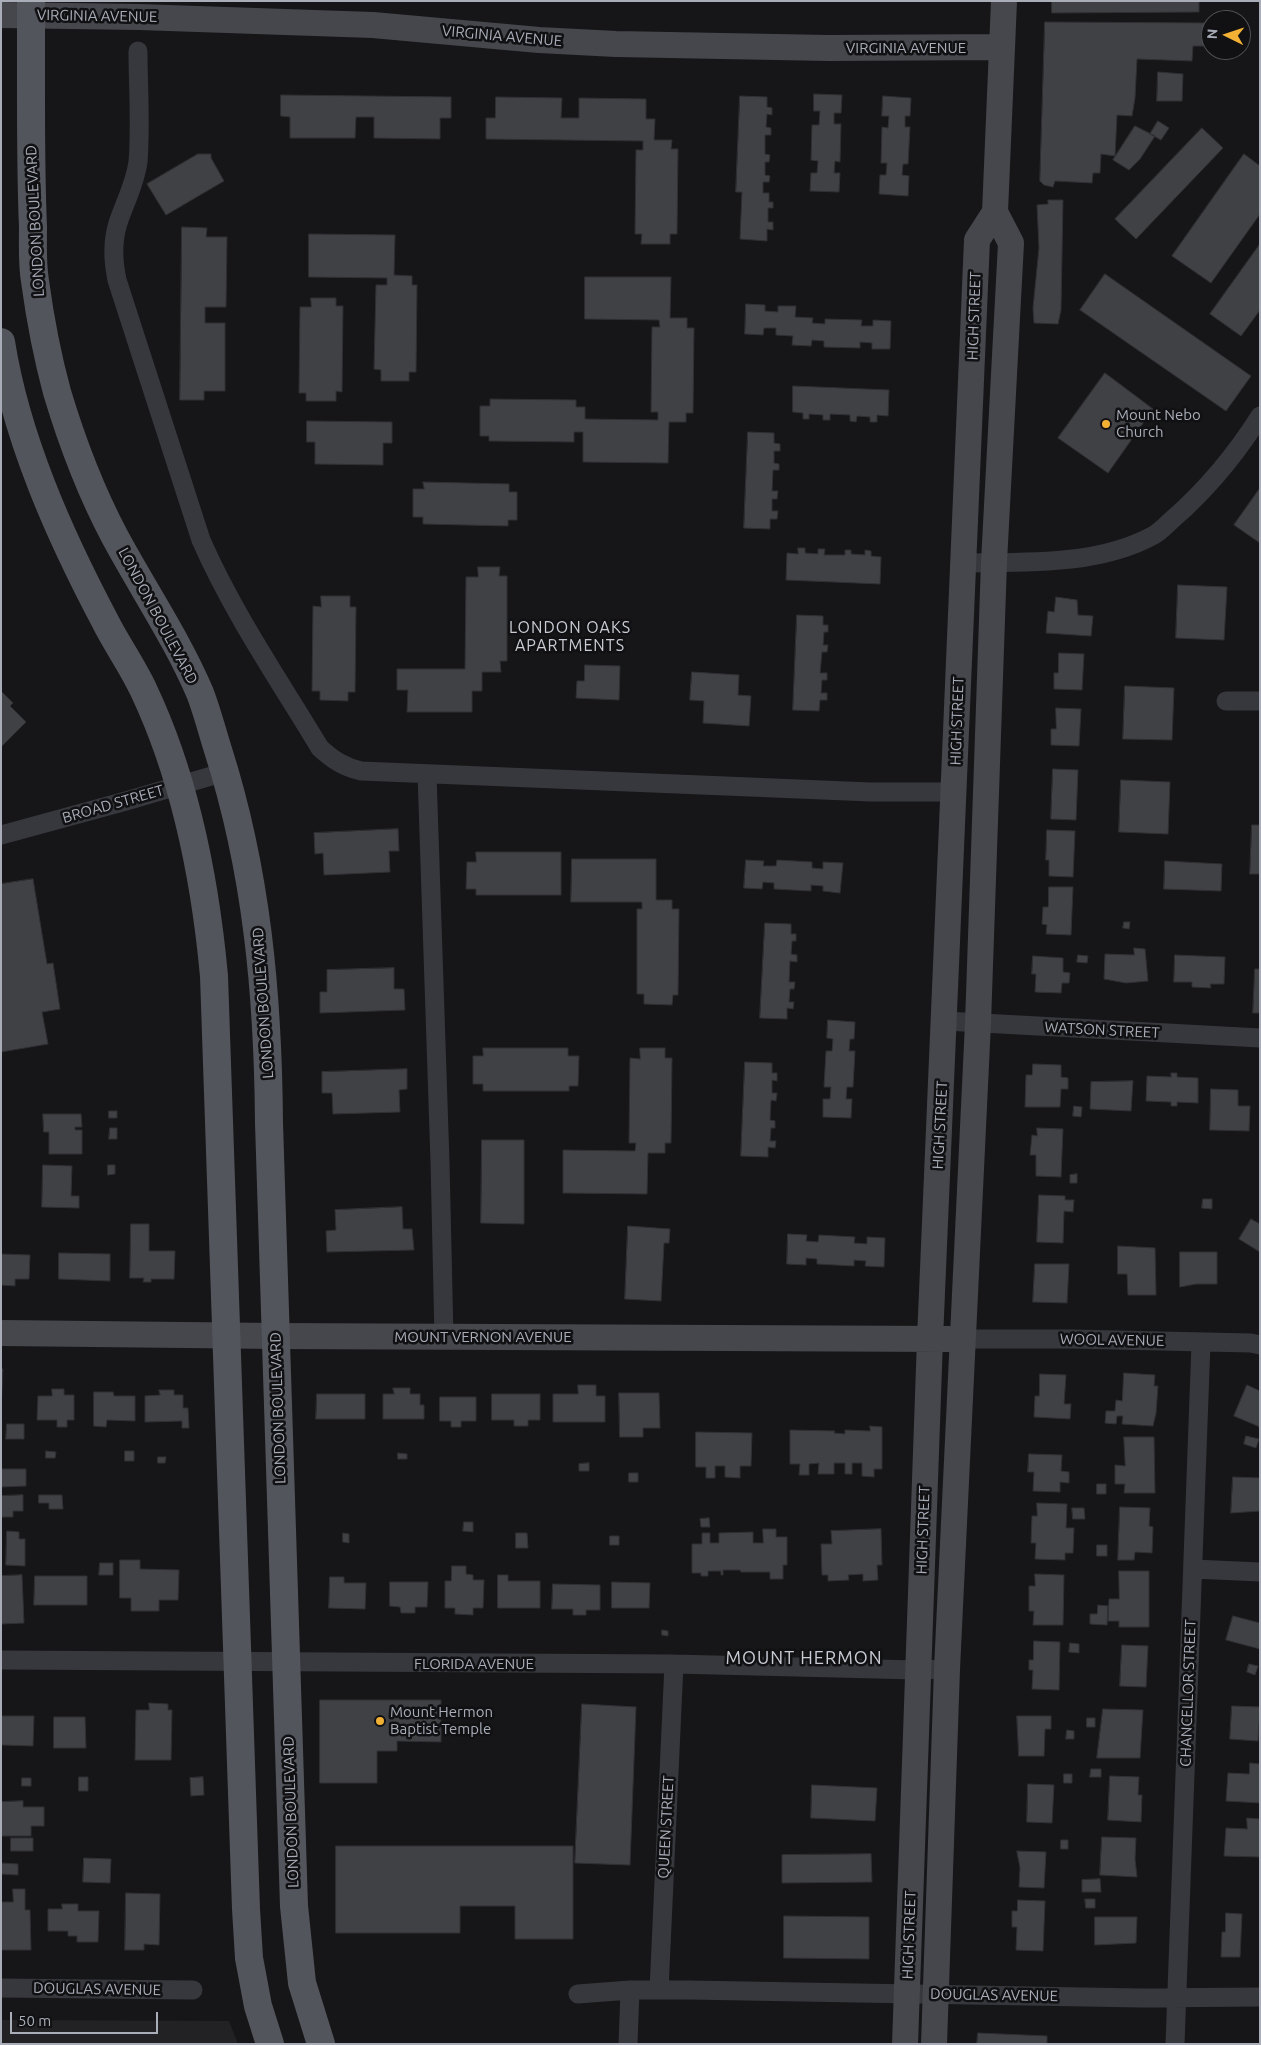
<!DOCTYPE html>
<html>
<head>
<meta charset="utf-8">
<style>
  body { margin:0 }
  #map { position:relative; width:1261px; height:2045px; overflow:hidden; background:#161618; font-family:Ubuntu,sans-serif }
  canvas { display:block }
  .frame { position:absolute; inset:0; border:2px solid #a8adb8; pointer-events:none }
  .north { position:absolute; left:1201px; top:10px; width:50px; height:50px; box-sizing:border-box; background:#111113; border:1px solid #4d4f55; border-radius:50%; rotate:274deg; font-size:14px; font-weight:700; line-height:20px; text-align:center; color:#a8adb8 }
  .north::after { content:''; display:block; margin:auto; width:18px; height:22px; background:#f2b134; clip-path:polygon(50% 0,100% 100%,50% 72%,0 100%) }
  .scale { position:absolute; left:10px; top:2012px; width:148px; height:22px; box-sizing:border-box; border:2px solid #a8adb8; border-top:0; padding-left:6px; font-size:15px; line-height:18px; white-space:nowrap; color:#a8adb8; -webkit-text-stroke:4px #111113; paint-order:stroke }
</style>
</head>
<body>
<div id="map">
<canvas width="1261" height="2045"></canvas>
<div class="frame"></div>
<div class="north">N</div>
<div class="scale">50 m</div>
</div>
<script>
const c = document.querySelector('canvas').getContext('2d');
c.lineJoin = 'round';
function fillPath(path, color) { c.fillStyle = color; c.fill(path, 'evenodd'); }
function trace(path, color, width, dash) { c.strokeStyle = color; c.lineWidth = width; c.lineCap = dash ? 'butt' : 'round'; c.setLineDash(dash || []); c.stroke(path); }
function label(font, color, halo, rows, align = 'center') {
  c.font = font + ' Ubuntu,sans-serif'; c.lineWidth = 5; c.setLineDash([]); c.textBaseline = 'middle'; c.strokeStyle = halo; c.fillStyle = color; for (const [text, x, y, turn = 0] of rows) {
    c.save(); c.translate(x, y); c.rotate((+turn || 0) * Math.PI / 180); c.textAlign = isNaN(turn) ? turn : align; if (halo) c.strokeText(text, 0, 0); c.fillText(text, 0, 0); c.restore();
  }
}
fillPath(new Path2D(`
  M1,2020L229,2021L238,2044H1Z`), '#222225');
const building = new Path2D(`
  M1052,1H1199V12L1052,13Z
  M1045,22L1211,23V46H1193L1192,61L1137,59L1135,98L1132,116L1117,115L1115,156L1101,154L1100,173H1093L1092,183L1055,181L1053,187L1044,185L1040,181Z
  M1241,23H1245L1244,46H1241Z
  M1158,72L1183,74L1182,101H1157Z
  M814,94L842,95L841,113H834V124H841L840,162L835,161L834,173H840L839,192L810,191L811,173H817L818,161L811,160L812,125H819L820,111H814Z
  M281,95L451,97V118H440V139L374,138V117H356L355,138H290V117L281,116Z
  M740,96L767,97V107L772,108V115L767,114L766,127L771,128V135H765V154L770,155L769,162H765V175L770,176L769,182H763V193H769V202H773V208H768V222H773V230L767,229V241L740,239L742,192H736Z
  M883,96L911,98L910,116H905V127H910L908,164H903L902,175L909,176L908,196L879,194L880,175H886L887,163H881L882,127L888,128L889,116H882Z
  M496,97L562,98L561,118H579V98L646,99V119H655L654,140H672L671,149H678L677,234H670V244H641L642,234H635L636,150H643V141L486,139V118H495Z
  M1158,121L1169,128L1161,140L1150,134Z
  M1135,126L1155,136L1140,159L1129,170L1113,160Z
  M1202,128L1223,148L1136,239L1115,219Z
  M198,154H211V158L224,181L166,215L147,184Z
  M1244,154L1260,166V214L1211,283L1172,256Z
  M1048,200H1063L1061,310L1058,324L1034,323L1033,308L1039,248L1037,205L1048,204Z
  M182,227L207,228L206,237H227L226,307H205V323H225V391H204V400H180Z
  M309,234L395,235L394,275L412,276V285H417L416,372H409V381H381V370L374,369L376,285H387V278L309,277Z
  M1260,244V310L1241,336L1210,314Z
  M1105,274L1251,376L1226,411L1080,310Z
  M585,277H671L670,318H687V328H694L693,413H686V422H669L668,463L583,462V432H574V442L489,441V436H480V406H490V399L576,400V407H585V419L658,420V412H651L652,327H660L659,320L585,319Z
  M311,298H336V306H343L342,392L336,391V401H306V393H299L300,307H311Z
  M746,304L765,305V311L778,312V306H796L795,317L813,318L812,323L825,324V319L862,320L861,326H873V320L891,321L890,349H872V343L860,342V348L824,347V341L812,340L811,346L792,345L793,336L776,335V328H764L763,335L745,334Z
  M1105,373L1153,409L1108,473L1058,438Z
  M793,386L889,390L888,416L877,415V422H870V417L857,416L856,422L850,421V415L830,414V420H823V415L809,414V419H803V413L793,412Z
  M307,421L392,422V443H383V465L315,464V442H307Z
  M748,432L774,433V443L780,444V451H774V463L779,464V470H773L772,491H778L777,499H772V511H778L777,519H770V529L744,528Z
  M423,482L509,484V492H517V520H508V526L423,524V517H413V489H424Z
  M1260,488V543L1234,525Z
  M798,548H805V553L818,554V549H825L824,555H845V550H851V554L865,555V550L871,551V556L881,557L880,584L786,580L787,553L798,554Z
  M478,567H500L499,576H507V661H500L501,672H482V691H472V712H407L408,690H397V669H465L466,577H478Z
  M1178,585L1227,587L1224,640L1176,638Z
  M321,596H350V607H356L355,692H348V701L320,700V691H312L313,606L321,607Z
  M1056,597L1077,600L1078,615L1093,616L1091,636L1046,633L1048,611L1054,612Z
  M797,615L823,616V625H828V632H824L823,645H828L827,652H822L820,673H827V680H822L821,693H827V700H820L819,711L793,710Z
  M1059,653L1084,654L1082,690L1054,689V673H1058Z
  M585,665L620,666L619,700L576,698L577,681H584Z
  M692,672L739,675L738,695L751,696L749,726L703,723L704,701L690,700Z
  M1125,686L1174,688L1172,740L1123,739Z
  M1,691L13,703L10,706L26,722L1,747Z
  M1056,708L1081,709L1079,746L1051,745V729H1056Z
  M1053,769L1078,770L1076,820L1051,819Z
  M1121,780L1170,782L1168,834L1119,832Z
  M1252,825H1260V874H1250Z
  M398,829L399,851H389L390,872L324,875L323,853L315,854L314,833Z
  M1047,830L1075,831L1073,877L1049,876V860H1046Z
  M476,852H561V895H476V889H466L467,862H476Z
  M572,859H656V900H672V909H679L678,995H673L672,1005L644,1004V994H637V909H642V902H571Z
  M746,860L764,861L763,866H776L777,860L812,862V868L823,869V862L843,863L840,893L823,891V886L811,885V891L774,889V883L763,882L762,889L744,888Z
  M1165,861L1222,864L1221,891L1164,889Z
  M33,879L47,964L53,963L60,1009L42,1012L48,1044L1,1052V884Z
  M1049,887H1073L1071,935L1046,934L1047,925L1042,924L1043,907H1048Z
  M1124,922H1130L1129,929L1123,928Z
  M765,923L791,924V934H796V941H792L791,954L797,955V962L790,961L789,982H795L794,989H790L789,1002H794L793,1009L787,1008V1019L760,1018Z
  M1134,948L1145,949L1148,981L1126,983L1104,979L1105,954L1134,955Z
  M1078,955L1088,956L1087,963L1077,962Z
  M1175,955L1225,957L1224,984H1210L1211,988L1192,987V982H1174Z
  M1033,956L1063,958V972L1070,973L1069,983H1062L1061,993L1035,992L1036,974H1032Z
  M394,968V989H404L405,1010L320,1013V992H327V970Z
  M1255,969H1260V1013H1253Z
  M828,1020L855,1022L854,1039H850L849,1051H855L853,1087H847L846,1099H852L851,1118L823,1117V1099H830L831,1087H824L826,1051H832L833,1039L827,1038Z
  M483,1048H568V1056H579L578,1086H569V1091H483V1084H473V1056H483Z
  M640,1048H665V1058H672L671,1143H665V1153H648L647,1194L563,1193V1150L635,1151L636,1143H629L630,1058L640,1059Z
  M745,1062L772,1063V1073H777V1081L772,1080V1093H777L776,1101L771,1100L770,1120L775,1121V1128H771L770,1141H776L775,1148L768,1147V1157L741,1156Z
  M1033,1064L1061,1065V1077L1068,1078V1089H1061L1060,1107H1025L1026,1075H1032Z
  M407,1069V1089L399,1090L400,1112L333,1114L332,1093H322V1072Z
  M1171,1073H1177V1077L1198,1078V1103L1177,1102V1106H1171V1102L1146,1101L1147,1076L1171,1077Z
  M1133,1081L1131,1111L1090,1109L1091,1082Z
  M1211,1089L1238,1090V1106H1250L1249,1131L1210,1130Z
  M1074,1106L1082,1107L1081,1117L1073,1116Z
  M109,1111H117V1118H109Z
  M43,1114H81L82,1127H75V1130H82V1154H49V1132H44Z
  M110,1128H117V1139H109Z
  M1037,1128L1063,1129L1061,1177L1036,1176V1155H1030L1032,1135L1037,1136Z
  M482,1140H524V1224L481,1223Z
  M43,1165L72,1166L71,1196H79V1208L42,1207Z
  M108,1165H115V1174L108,1175Z
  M1077,1174V1183H1070V1175Z
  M1039,1195L1065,1196V1200H1074L1073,1212L1064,1211L1063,1243L1037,1242Z
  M1203,1199H1212V1209L1202,1208Z
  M402,1207L403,1229H412L414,1250L327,1252L326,1231L336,1230L335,1210Z
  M1251,1219L1260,1224V1252L1239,1239Z
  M131,1224H149V1251H175L174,1279H151V1282H143L144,1278H130Z
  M628,1226L670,1229L669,1243H664L661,1301L625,1299Z
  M788,1234L807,1235L806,1241L818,1242L819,1235L855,1237L854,1243L867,1244V1237L885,1238L884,1267L865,1266L866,1261L854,1260V1266L817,1264V1259L806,1258V1265L787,1264Z
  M1118,1246L1155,1248L1156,1295H1128L1127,1274H1118Z
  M1180,1252H1217V1284H1196L1180,1287Z
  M59,1253L110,1254V1281L59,1279Z
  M1,1254L30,1255L29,1279H15V1286L1,1285Z
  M1035,1264H1069L1067,1303L1033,1302Z
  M1,1369H3L1,1409Z
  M1124,1373L1155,1375L1154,1386H1158L1156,1413L1153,1426L1122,1424L1123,1416H1117L1116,1424L1105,1423L1106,1411H1115L1116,1400L1122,1401Z
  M1040,1374L1066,1375L1064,1404H1071L1070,1419L1034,1417L1035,1396H1039Z
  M578,1385H596V1396H605V1422H553V1394H578Z
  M1247,1385L1260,1391V1427L1234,1416Z
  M393,1388H410V1394H420V1405H424V1419H383V1394H394Z
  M52,1389H64V1395H74V1420H67V1427H57V1420H37L38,1396H52Z
  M159,1390H174V1395H183V1408H188L189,1428H182V1421L145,1422V1396L160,1395Z
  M94,1392H113L114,1396H135V1421L107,1420L106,1427L94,1426Z
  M619,1393H659L660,1428H643V1437H620Z
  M317,1394H365V1419H316Z
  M492,1394H540V1420H528V1426H514V1420H492Z
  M440,1397H476V1421H461V1427H451V1421H440Z
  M7,1424H24V1439H6Z
  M870,1426L882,1427V1469H874V1477L862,1476V1463H852V1474H845V1463H834V1474H818L819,1463L809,1464V1475H799L800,1464H790V1430L835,1431L834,1433L845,1434V1430L870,1431Z
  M696,1432L752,1433L751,1466H740V1478L725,1477V1466H715V1478H706V1467H696Z
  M1246,1436L1259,1439L1256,1448L1244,1444Z
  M1124,1437H1154L1155,1493H1124L1125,1484H1115V1465L1125,1466Z
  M46,1451L56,1452L55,1458H46Z
  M125,1451H134V1461H125Z
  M398,1453L407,1454V1459H398Z
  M1029,1454L1062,1455L1061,1471L1069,1472V1483L1060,1482V1492L1033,1491L1034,1472H1028Z
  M158,1457H166L165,1463H158Z
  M589,1463V1471H579V1464Z
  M1,1469H26V1486L1,1487Z
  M629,1473H638V1482H629Z
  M1233,1477L1260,1478V1511L1231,1513Z
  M1097,1484H1106V1494H1097Z
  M23,1495V1511H13V1517H1V1496Z
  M39,1495H62L63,1509H49V1503H39Z
  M1037,1503L1067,1504L1066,1528H1074L1073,1553H1065V1560L1035,1559L1036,1543H1031L1032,1516H1037Z
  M1120,1507L1150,1508L1149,1526L1153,1527L1152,1553L1135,1552L1134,1560H1118Z
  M1072,1508H1084L1085,1519H1073Z
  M709,1518L710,1527H701L700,1519Z
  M464,1522H473V1532L463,1531Z
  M763,1529H776V1537H787V1565H783V1579H770V1572H741L740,1570H723V1575H721V1571H708V1576H701V1573H692V1544H702V1533H710V1543H719V1533L753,1532V1543H763Z
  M881,1529L882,1565H877L878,1580L863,1581V1574L848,1575L849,1580L828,1581V1575H822L821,1544H832L831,1531Z
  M7,1531L19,1532V1539H25V1566L6,1565Z
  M343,1533L349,1534V1543L343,1542Z
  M516,1533H527L528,1548H516Z
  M610,1536H619V1545H610Z
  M1097,1545H1107V1556H1097Z
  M120,1560H140V1569L179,1570L178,1600H159V1611H131V1598H120Z
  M100,1563H113V1575H99Z
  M452,1566H466V1574L473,1575V1580H484L483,1608H473V1615L455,1614V1608H445V1581H451Z
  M1119,1571H1149V1627H1119V1621H1108L1109,1599H1119Z
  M1035,1574L1064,1575L1063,1625H1033L1034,1611H1029V1586H1035Z
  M22,1575L24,1623L1,1624V1576Z
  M498,1575H508V1581H540V1608H498Z
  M35,1576H87V1605H34Z
  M330,1577H344V1583H366L365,1609L329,1608Z
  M390,1582H428L427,1607H415V1613H401L400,1607L390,1606Z
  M612,1582L650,1583L649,1608H612Z
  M553,1584L600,1585V1610H586V1615H573V1609H552Z
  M1098,1605L1108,1606L1107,1625L1090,1624V1614H1097Z
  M1233,1616L1260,1623V1649L1226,1640Z
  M662,1630L668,1631V1636L662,1635Z
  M1034,1641L1060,1642L1059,1690L1032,1689L1033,1670H1029V1660H1033Z
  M1070,1643L1079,1644V1653L1069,1652Z
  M1122,1645L1148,1646L1146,1687L1120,1686Z
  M1249,1664L1258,1666L1255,1675L1247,1672Z
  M320,1700H441V1742L397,1741V1751H377V1783H320Z
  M149,1703L168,1704V1710H172L171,1760H135L136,1710H149Z
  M582,1704L636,1707L630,1865L575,1863Z
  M1232,1706L1260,1707L1258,1741L1230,1739Z
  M1103,1709L1143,1710L1140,1758H1097Z
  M1,1716H34L33,1746L1,1745Z
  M1017,1716H1051V1729H1045L1044,1756H1019Z
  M54,1717H85L86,1748H54Z
  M1087,1718H1095V1727H1087Z
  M1067,1730L1074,1731V1739H1066Z
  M1250,1763L1260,1764V1803L1226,1801L1228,1773L1249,1774Z
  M1091,1769H1101V1777H1090Z
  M1064,1774H1072V1783H1064Z
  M1110,1776L1139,1777L1138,1795H1142L1141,1822L1108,1820Z
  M79,1777H88V1791H79Z
  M203,1777L204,1795L191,1796L190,1778Z
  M22,1778H31V1786H22Z
  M1028,1784L1054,1785L1052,1823L1027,1822Z
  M812,1785L877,1788L875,1821L811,1818Z
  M23,1801V1807H44V1826H31V1836H1V1802Z
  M1247,1818L1260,1819V1857L1224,1856L1226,1828L1247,1829Z
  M1102,1837L1136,1838L1135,1859L1137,1877L1100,1875Z
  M11,1838H33V1851H11Z
  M1061,1840H1068V1849H1061Z
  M336,1846H573V1939H515V1906H460V1933H336Z
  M1017,1851L1046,1852L1044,1888L1019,1887L1020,1868Z
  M871,1854L872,1882L782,1883V1855Z
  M84,1858L111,1859L110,1883L83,1882Z
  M1,1863L18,1864V1875L1,1874Z
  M1100,1879L1101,1892H1082V1880Z
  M13,1889H25V1910H30L31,1950H1V1902H13Z
  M126,1893L160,1894L159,1945L144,1944V1950H125Z
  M1085,1899H1095V1908H1086Z
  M1018,1900L1045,1901L1043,1951L1016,1950L1017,1927H1012V1911H1017Z
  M62,1904H78V1911H99L98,1942H77V1936H68V1931H48V1909H62Z
  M1226,1913L1242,1914L1240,1957H1221L1222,1932H1225Z
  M784,1916L869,1917V1959L784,1958Z
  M1095,1917H1137L1136,1943L1095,1945Z
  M978,2033L1047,2036V2044H977Z`);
fillPath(building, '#404145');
trace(building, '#303034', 1);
trace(new Path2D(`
  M138,51C138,87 141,125 138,162C135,184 125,202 118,223C112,242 113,261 117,280L201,540C233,613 279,680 320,748C333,760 344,767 361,771L871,792H954
  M963,563C1025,562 1098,566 1154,535C1161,531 1168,523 1174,518C1208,488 1236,454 1260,416
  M1226,701H1260
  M427,774L440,1162L444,1337
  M1,835L126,801L225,772
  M945,1021L1260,1038
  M964,1339H1072L1251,1343L1260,1345
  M1193,1569L1260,1572
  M1,1660L674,1664L917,1670L947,1669
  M1,1988L193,1990
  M659,1990L674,1664
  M578,1994L630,1990H689L1141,1998L1260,1997
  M628,2044L630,1990
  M1175,2044L1201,1343`), '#37383d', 19);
trace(new Path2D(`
  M1,15L139,17L373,25L539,40L616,44L829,48L1002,47
  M1,1333L276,1336L948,1339
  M905,2044L930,1339L977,240L995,212
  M934,2044L947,1669L978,1023L994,562L1011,243L995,212L1004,1`), '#45474d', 26);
trace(new Path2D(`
  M31,92C31,137 31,182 33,227C33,244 32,263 35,281C40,318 47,355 57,392C72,442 90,490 115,537C143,589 177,639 200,693C207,711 212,731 218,750C257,872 268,995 269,1123L294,1906L302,1983L321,2044
  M1,342C16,438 60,536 105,621C117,645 133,667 144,691C186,780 205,878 214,976L246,1909L249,1958L258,2006L270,2044`), '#53555c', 28);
trace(new Path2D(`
  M31,1V92`), '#53555c', 28);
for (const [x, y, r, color] of [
  [1106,424,5,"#f2b134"],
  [380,1721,5,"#f2b134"]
]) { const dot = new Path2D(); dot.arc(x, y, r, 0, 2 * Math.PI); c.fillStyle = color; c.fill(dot); trace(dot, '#111113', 2); }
label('15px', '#a8adb8', '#111113', [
  ["VIRGINIA AVENUE",97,16,1],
  ["VIRGINIA AVENUE",502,36,5],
  ["VIRGINIA AVENUE",906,48],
  ["LONDON BOULEVARD",35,221,-93],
  ["HIGH STREET",974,316,-88],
  ["LONDON BOULEVARD",158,616,62],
  ["HIGH STREET",957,721,-88],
  ["BROAD STREET",113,804,-16],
  ["LONDON BOULEVARD",263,1003,-94],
  ["WATSON STREET",1102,1030,3],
  ["HIGH STREET",940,1125,-87],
  ["MOUNT VERNON AVENUE",483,1337],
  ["WOOL AVENUE",1112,1340,1],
  ["LONDON BOULEVARD",278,1408,-92],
  ["HIGH STREET",923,1530,-88],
  ["FLORIDA AVENUE",474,1664],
  ["CHANCELLOR STREET",1188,1693,-88],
  ["LONDON BOULEVARD",291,1812,-92],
  ["QUEEN STREET",666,1827,-87],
  ["HIGH STREET",909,1935,-88],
  ["DOUGLAS AVENUE",97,1989,1],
  ["DOUGLAS AVENUE",994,1995,1]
]);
label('15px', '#a8adb8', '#111113', [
  ["Mount Nebo",1116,415],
  ["Church",1116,432],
  ["Mount Hermon",390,1712],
  ["Baptist Temple",390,1729]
], 'left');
c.letterSpacing = '1px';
label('16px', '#c9ccd4', '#111113', [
  ["LONDON OAKS",570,628],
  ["APARTMENTS",570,646]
]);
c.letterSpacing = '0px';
c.letterSpacing = '1px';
label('18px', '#c9ccd4', '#111113', [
  ["MOUNT HERMON",804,1658]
]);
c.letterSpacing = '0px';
</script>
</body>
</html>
